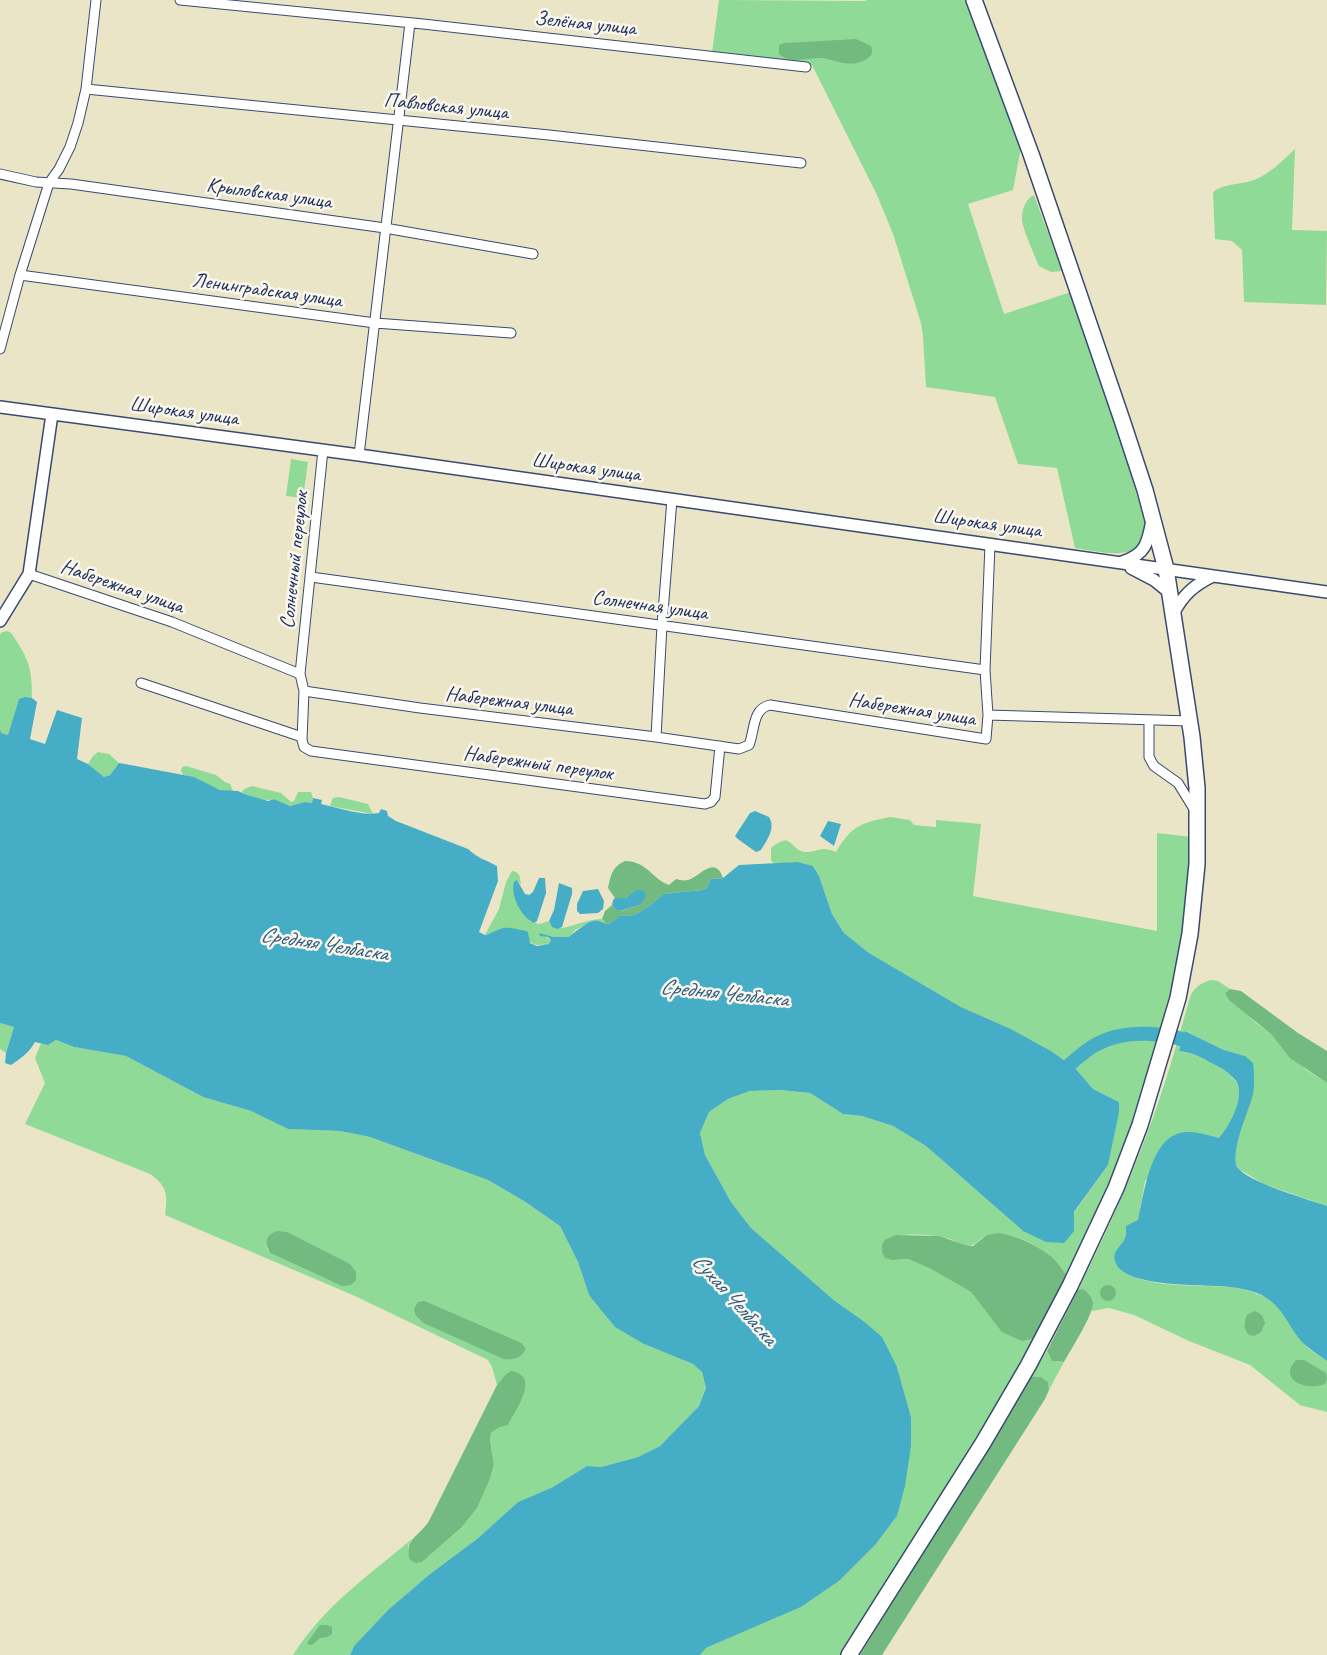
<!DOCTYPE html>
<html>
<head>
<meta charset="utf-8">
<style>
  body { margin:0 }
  canvas { display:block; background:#ebe5c7 }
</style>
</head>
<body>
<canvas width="1327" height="1655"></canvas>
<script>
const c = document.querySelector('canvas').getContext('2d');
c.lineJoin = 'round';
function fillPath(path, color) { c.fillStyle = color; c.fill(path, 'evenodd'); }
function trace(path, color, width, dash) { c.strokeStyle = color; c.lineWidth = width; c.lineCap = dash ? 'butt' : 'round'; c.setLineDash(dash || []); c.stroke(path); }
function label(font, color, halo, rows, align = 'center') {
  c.font = font + ' Caveat,sans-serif'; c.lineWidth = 5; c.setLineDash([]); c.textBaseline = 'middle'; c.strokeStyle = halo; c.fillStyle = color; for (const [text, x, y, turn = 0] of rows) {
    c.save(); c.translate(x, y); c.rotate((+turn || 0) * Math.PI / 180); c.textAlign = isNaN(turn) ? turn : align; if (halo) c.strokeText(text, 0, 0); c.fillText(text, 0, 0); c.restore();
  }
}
fillPath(new Path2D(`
  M719,0L865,1L867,0H966L1021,147L1013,190L968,204L1004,314L1071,292L1115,422L1143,515C1153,566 1106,553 1075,548L1057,468L1018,464L995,397L926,387L923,336L921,323L893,234L877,195L812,65L712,53Z
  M1295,149L1292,230L1327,231L1326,305L1244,302L1242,250L1232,241L1215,239L1213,192C1224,183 1241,185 1254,180C1271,173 1282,161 1295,149Z
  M1034,195L1062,271L1051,272L1039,266C1035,256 1021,226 1022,218C1022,208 1026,199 1034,195Z
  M291,459L308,462L303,498L286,496Z
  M8,631L12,634C29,660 32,667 32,698L19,700L8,735L0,733V635L2,632Z
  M98,752L109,754L119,763L110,775L104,777L88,764L93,756Z
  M186,766L216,775L225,782L230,784L233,791C214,792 201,778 183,775L181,771L182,767Z
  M252,786L281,793L291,802L294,801L298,792H311L313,798L312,803L305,802L290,806L274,799C265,802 250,798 242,792L244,789Z
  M339,797L368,804L373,814L330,806L333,798Z
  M890,817L910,820L914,825L936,827V820L981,824L973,896L1157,931V833L1192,837C1189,874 1186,910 1181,947C1169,1027 1140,1113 1109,1187C1097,1218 1082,1247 1068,1277C1063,1271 1059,1264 1054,1259C1040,1246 1008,1228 988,1235C979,1238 976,1248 964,1245C960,1244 955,1241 950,1239C933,1234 903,1232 886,1239L893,1260L908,1259L929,1268L971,1292L987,1312L1034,1338L1003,1394L841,1655H700L706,1648L801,1607L839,1581L876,1544L897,1516L911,1446V1417L897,1367L862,1320L835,1301L751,1228L731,1202L705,1155L700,1133L709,1112L728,1099L750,1091L780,1090L810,1093L843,1114L862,1116L893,1126L926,1146L1023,1231H1074V1213L1108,1165L1119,1102L1093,1089L1075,1068L1051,1051L1011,1029L961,1007L869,953L844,933L832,914L819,876L813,866L798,862L774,864L771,860V848C793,830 789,850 805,852C818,853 819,845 836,852C851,826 861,823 890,817Z
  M512,871C521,872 520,878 521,885L517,880L530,921L539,924L549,921L552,927C565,932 586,918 602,919L607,924L594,921L575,930L569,937H554L539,933L551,940L549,944C531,947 530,943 520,929L514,930L504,928L485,935L499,909L506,882Z
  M1211,980L1218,981L1230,989L1225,993L1256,1023L1272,1035L1305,1069L1327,1083V1206L1264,1184L1239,1169L1235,1162V1151L1253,1091L1245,1056L1224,1050L1186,1031L1179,1051C1192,1053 1200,1057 1211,1063C1220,1067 1230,1073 1236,1082C1246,1097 1229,1126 1219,1138L1197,1133L1145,1181L1138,1220L1121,1245L1115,1261C1131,1291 1201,1284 1230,1287C1246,1289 1268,1295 1279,1308C1289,1319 1295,1334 1305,1345C1311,1352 1320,1356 1327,1361V1412L1300,1405L1250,1365L1189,1341L1134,1315L1109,1308L1092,1311L1093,1301L1078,1290C1097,1251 1116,1212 1132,1172C1156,1115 1174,1056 1190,997C1194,987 1201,983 1211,980Z
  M0,1023L14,1027L6,1053L0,1049Z
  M56,1040L74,1047L126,1056L203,1097L251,1111L288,1129L340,1131L370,1137L488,1180L524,1201L560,1226L578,1262L589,1295L644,1344L693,1364L702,1372L706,1388L699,1406L660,1446L638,1457L601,1467L587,1466L553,1487L518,1502L477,1539L430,1574L388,1610L354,1646L350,1655H293C325,1605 368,1576 412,1539L408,1546V1553L422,1562L462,1527L477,1508L490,1479L494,1464L490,1441L491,1433L500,1427L505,1375L497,1385L492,1367L488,1360L355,1296L165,1215C168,1196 167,1185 150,1174L25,1124L45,1083L35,1058L41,1043L48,1045ZM266,1247L342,1286L270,1253ZM425,1301L522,1343L526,1350L503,1359L423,1323L416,1316Z
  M1047,1351C1049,1359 1056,1363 1064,1362L1049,1390L1048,1382L1041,1377H1031Z`), '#8fda97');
fillPath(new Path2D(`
  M856,39L871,46C873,51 873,55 867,59C851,69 837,60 821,58C807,57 791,65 779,54V45L784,43Z
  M625,861C647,861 652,879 669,885L676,879C679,880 684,881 688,880C699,877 715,854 723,878L710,879L708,887L702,890L663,894L652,904L635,915L619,916L613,922L607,924L602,919L605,911L612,905L615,909L621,911L640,905L634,891L626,898H615L608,888C611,875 612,867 625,861Z
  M1230,989L1241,991L1298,1033L1327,1051V1083L1290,1058L1272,1035L1229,1000L1225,993Z
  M277,1231L287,1232L350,1264L356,1272V1280L351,1285L342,1286L270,1253C264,1242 266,1235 277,1231Z
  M997,1233C1015,1234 1044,1248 1056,1261C1060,1266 1064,1272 1068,1277L1034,1338L1022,1341L1002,1332L971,1292L929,1268L908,1259L893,1260L885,1258L882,1252V1244L886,1239L896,1235L939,1236L965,1245L973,1246L987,1235Z
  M1100 1293a8 8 0 1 1 16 0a8 8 0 1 1-16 0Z
  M1083,1289C1087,1292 1092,1297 1093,1302C1095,1312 1070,1351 1064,1362L1052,1361L1047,1351L1078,1290Z
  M425,1301L522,1343L526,1349C520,1359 514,1360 503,1359L423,1323L416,1316L414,1309L418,1302Z
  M1255,1311L1262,1315L1265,1323L1261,1332L1254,1336L1249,1335C1243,1328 1244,1324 1247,1315Z
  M1296,1360H1304L1326,1373L1327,1379L1325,1384C1308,1391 1277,1381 1296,1360Z
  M511,1371C541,1376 516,1409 508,1425L500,1427L491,1433L490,1441L494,1464L490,1479L477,1508L462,1527L422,1562L416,1563L410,1560C403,1539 420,1536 429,1521L497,1385L505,1375Z
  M1031,1377H1041L1048,1382L1049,1390L1045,1399L882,1655H860Z
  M320,1625H326L332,1627V1634L327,1637L320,1638L312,1645H309L307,1643Z`), '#73ba80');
fillPath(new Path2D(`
  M25,697L32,698L37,702L30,739L45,744L57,710L82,718L77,759L88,764L104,777L110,775L119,763L125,764L194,777L220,790L238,791L247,795L268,801L274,799L290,806L305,802L312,803L313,798L322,800L321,804C340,808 360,816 379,813L381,809L387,811L388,816L396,821L468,849C477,858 486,860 497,866L498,881L479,932L485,935C490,934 500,928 504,928C508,927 523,930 528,932L530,943L537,946L549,944L551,940L548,937L540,936L539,933L554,937H569C573,933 588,922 593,921C605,919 605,931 619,916L635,915L652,904L663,894L702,890L708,887L710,879L723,878L739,865L798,862L813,866L819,876L832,914L844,933L869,953L961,1007L1011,1029L1051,1051L1075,1068L1093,1089L1119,1102V1112L1108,1165L1074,1212V1231L1064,1243L1046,1242L1023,1231L926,1146L893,1126L862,1116L843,1114L810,1093L780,1090L750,1091L728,1099L709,1112L700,1133L705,1155L731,1202L751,1228L835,1301L862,1320L882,1337L897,1367L911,1417V1446L905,1486L897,1516L876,1544L839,1581L801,1607L706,1648L700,1655H350L354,1646L388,1610L430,1574L477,1539L518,1502L553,1487L587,1466L601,1467L638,1457L660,1446L699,1406L706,1388L702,1372L693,1364L644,1344L615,1327L589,1295L578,1262L560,1226L524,1201L488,1180L370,1137L340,1131L288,1129L251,1111L203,1097L126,1056L74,1047L56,1040L48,1045L35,1042C29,1053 21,1058 11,1065L5,1063L6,1053L14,1027L0,1023V729L1,733L8,735L19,699Z
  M755,811L769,817C776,828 767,840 761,850L756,852C751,848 738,840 735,836L750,813Z
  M828,821L841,824L834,846L820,836Z
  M539,878H545L546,893L537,921L534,923C521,917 510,895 514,882L517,880L525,894L529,895L533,892Z
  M559,883L572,888V894L562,927L557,929L552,927L549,921L554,910Z
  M598,889L604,901L603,909L598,913L580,914L577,911V904L583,891Z
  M639,890L644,891L646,896L640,905L620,911L615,909L612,905L613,900L615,898H626L634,891Z
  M1185,1031L1224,1050L1245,1056L1253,1063C1254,1073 1255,1084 1253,1094C1249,1111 1228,1156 1238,1168C1250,1183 1307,1199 1327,1206V1361C1320,1356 1312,1351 1305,1345C1286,1326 1285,1305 1257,1293C1249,1290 1239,1288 1230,1287C1208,1284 1122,1289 1115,1261C1112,1251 1122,1246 1125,1238C1127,1235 1126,1230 1126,1226L1138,1220C1143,1197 1150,1143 1177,1134C1190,1129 1206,1135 1219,1138C1229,1126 1246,1097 1236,1081C1230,1073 1220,1067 1211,1063C1199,1056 1193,1053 1179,1051Z`), '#46adc6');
trace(new Path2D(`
  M1057,1075C1070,1065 1083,1051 1097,1044C1126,1028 1171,1032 1199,1046`), '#46adc6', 14);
const minor = new Path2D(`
  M180,0L423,24L806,67
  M86,89L549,135L801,163
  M0,174L36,182L71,184L385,228L533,254
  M20,275L375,323L511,333
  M0,349L20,275L49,183L59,169L70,147L78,123L86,89L96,0
  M359,455L410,23
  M29,574L172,622L300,674L304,691L420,708L656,737L739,749L749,745C755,730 752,709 770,705L986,739L988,715L985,670L990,544
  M311,577L985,670
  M300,674L323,450
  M141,683L302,737
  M304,691L302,740L304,747L311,751L705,804L711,802L715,797L720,746
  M988,715L1190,721
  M1149,720V757L1154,766L1178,783L1194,809
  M656,737L662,625L672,499`);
const tertiary = new Path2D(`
  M0,407L359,455L1327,592
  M1122,562C1146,555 1148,542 1152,520
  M1131,568L1154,580L1170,593
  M1173,614C1183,595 1194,585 1213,576
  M0,621L29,574L52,414`);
const primary = new Path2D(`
  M849,1655L983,1443L1028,1366L1070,1286L1116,1188L1140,1125L1178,998L1190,934L1197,864V788L1192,737L1166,569L1145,490L1122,420L1031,154L974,0`);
trace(minor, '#3a4a6e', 11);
trace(tertiary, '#3a4a6e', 14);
trace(primary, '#3a4a6e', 18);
trace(minor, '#fff', 9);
trace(tertiary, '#fff', 11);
trace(primary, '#fff', 15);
label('21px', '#1b2f5e', '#fbf7ec', [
  ["Зелёная улица",585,24,6],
  ["Павловская улица",446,107,6],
  ["Крыловская улица",269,194,8],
  ["Ленинградская улица",267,291,8],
  ["Широкая улица",184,412,8],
  ["Широкая улица",586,468,8],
  ["Широкая улица",987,524,8],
  ["Солнечный переулок",295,560,-84],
  ["Набережная улица",122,587,19],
  ["Солнечная улица",650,606,8],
  ["Набережная улица",509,702,7],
  ["Набережная улица",912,710,9],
  ["Набережный переулок",538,764,8]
]);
label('italic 22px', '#2a5b82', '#fbf7ec', [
  ["Средняя Челбаска",324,945,9],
  ["Средняя Челбаска",724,994,6],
  ["Сухая Челбаска",734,1300,48]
]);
</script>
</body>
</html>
